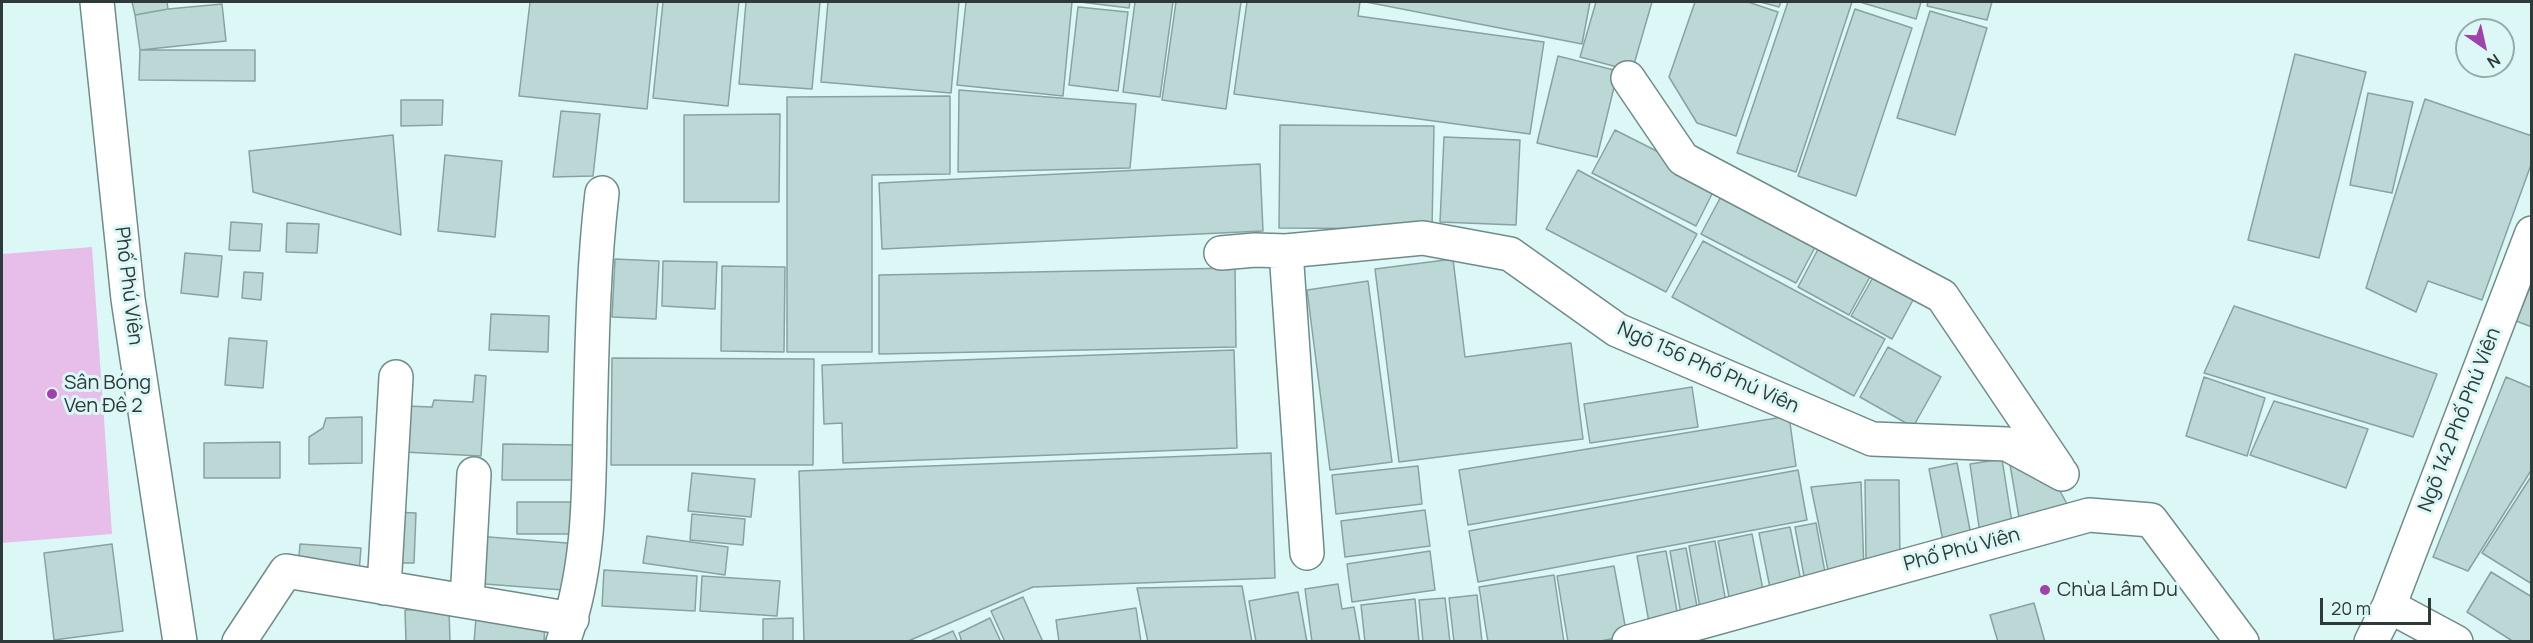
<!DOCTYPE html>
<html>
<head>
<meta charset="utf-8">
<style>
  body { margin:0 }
  #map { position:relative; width:2533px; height:643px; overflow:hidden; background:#dbf8f7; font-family:Manrope,sans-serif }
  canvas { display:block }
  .frame { position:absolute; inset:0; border:3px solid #2e3939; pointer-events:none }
  .north { position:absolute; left:2455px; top:18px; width:60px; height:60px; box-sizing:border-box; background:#dbf8f7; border:2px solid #96acab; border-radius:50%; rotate:146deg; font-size:16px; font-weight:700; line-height:24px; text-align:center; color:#2e3939 }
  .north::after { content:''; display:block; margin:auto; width:21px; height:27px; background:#a142ab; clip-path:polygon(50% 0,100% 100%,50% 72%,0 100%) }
  .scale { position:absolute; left:2320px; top:598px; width:111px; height:27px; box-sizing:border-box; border:3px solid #2e3939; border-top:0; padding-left:8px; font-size:18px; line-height:21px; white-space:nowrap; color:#2e3939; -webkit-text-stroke:4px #dbf8f7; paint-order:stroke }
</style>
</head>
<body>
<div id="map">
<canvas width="2533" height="643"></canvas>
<div class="frame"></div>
<div class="north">N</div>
<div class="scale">20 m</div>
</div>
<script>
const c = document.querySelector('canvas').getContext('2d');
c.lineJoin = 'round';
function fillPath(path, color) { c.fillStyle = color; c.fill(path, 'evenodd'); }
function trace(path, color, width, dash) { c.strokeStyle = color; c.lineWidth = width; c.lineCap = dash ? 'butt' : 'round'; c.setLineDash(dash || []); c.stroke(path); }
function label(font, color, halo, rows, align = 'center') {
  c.font = font + ' Manrope,sans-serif'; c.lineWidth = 6; c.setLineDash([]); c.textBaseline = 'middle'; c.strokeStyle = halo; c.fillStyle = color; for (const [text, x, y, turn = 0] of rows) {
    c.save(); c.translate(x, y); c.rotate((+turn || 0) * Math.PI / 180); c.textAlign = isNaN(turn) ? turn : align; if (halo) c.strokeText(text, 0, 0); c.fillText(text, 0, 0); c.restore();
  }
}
fillPath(new Path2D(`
  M92,247L112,534L2,543V254Z`), '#e7beea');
const building = new Path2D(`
  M132,2H167L168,9L135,15Z
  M530,2H658L647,109L519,96Z
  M663,2H739L728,106L653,98Z
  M746,2H820L812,89L739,84Z
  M828,2H959L951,93L821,82Z
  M966,2H1072L1063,96L957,85Z
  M1080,2H1130L1129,8Z
  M1135,2H1173L1160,97L1123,92Z
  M1176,2H1241L1226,109L1162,100Z
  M1247,2H1360L1358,16L1544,42L1530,134L1234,94Z
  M1366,2H1590L1582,44Z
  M1596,2H1652L1632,71L1580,57Z
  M1695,2H1748L1778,12L1736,136L1697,123L1669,77Z
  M1760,2H1781L1779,7Z
  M1788,2H1852L1796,172L1737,153Z
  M1860,2H1921L1916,19Z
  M1928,2H1992L1987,20L1927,6Z
  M222,4L226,41L140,50L135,15L168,9Z
  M1078,7L1128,12L1118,91L1069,85Z
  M1855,9L1912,28L1856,196L1798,176Z
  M1930,11L1987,28L1955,135L1897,118Z
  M140,50H255V81L139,80Z
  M2295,54L2366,72L2319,258L2248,240Z
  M1558,56L1618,71L1597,157L1537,143Z
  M959,90L1136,104L1130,168L958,172Z
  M2368,93L2413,102L2392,193L2350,185Z
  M950,96V174L872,175V352H787V97Z
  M2425,99L2532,136V162L2482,300L2428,281L2416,312L2366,288Z
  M401,100H443L442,125L401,126Z
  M561,111L600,114L593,176L553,177Z
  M780,114L779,202H684V115Z
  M1280,125L1434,126L1432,229L1279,228Z
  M1615,130L1718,182L1696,226L1592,173Z
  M393,135L401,235L253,192L249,151Z
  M1444,137L1520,140L1516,225L1440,222Z
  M445,155L502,161L495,237L438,231Z
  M1260,164L1263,231L882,249L879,183Z
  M1578,170L1697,234L1666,292L1546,229Z
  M1725,189L1820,238L1796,283L1701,234Z
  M231,222L262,224L260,251L229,250Z
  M287,223L319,224L317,253L286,252Z
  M1824,238L1876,266L1849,315L1798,287Z
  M1703,241L1885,339L1854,396L1672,297Z
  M185,253L222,256L218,297L181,293Z
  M615,259L659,261L656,319L612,317Z
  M1453,259L1465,357L1571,343L1583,439L1399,462L1375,269Z
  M663,261L717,262L715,309L662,306Z
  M722,266L785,267L784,352L721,351Z
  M1879,267L1919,289L1892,339L1851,316Z
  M1235,268L1236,347L879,354V275Z
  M244,272L263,273L261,300L242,298Z
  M1368,281L1392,462L1330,470L1307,290Z
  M2532,283V327L2516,321Z
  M2234,306L2437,374L2413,437L2204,373Z
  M491,314L549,316L548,352L489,350Z
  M229,338L267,341L263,388L225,385Z
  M1888,347L1941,377L1913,427L1860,397Z
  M1234,350L1237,448L843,463L842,423L824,424L822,365Z
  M612,358L814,359L813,465H611Z
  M475,375L486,376L481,456L403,452L406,406L432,407L434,400L473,402Z
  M2204,377L2265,398L2247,456L2186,436Z
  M2506,377L2532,388V469L2468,571L2433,557Z
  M1692,387L1698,427L1590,443L1584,404Z
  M2274,401L2368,429L2346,488L2250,455Z
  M1789,416L1796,466L1468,525L1459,470Z
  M362,417V463L309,464V437L323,428L326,418Z
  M280,442V478H204V443Z
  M503,444L577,445L576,480H502Z
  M1271,453L1275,578L1033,587L906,642H804L799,471Z
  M2002,459L2013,529L1980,534L1970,464Z
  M2009,459L2054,480L2072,513L2020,523Z
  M1957,463L1971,535L1943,541L1929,469Z
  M1418,466L1422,504L1336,514L1332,475Z
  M1798,470L1807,520L1478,582L1469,531Z
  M692,473L755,479L751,517L688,511Z
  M2532,475V584L2482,553Z
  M1865,480H1899L1900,562H1866Z
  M1861,482L1864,572L1830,580L1811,487Z
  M517,502H581L580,534H517Z
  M1425,510L1430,546L1345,557L1341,521Z
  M394,512L416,513L414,563H392Z
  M692,514L745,519L743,545L690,540Z
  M1816,523L1827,583L1806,587L1795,527Z
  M1790,527L1803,591L1772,598L1759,533Z
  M1752,534L1765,600L1731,607L1718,541Z
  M476,536L580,544L576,591L472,583Z
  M647,536L728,547L725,575L643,563Z
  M1715,541L1727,608L1701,614L1689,546Z
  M112,544L123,631L54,640L44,553Z
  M300,544L361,548L359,572L298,568Z
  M1686,548L1699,617L1682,620L1670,551Z
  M1430,551L1435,590L1352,602L1347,564Z
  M1666,551L1679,622L1650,628L1637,556Z
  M1614,566L1627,636L1595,642H1568L1557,576Z
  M604,570L697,576L695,611L602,606Z
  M2491,572L2532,597V642H2514L2467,612Z
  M1554,575L1564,642H1488L1479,587Z
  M702,576L780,581L777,616L700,611Z
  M1338,584L1342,609L1354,607L1360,642H1312L1305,589Z
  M1242,586L1252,642H1148L1137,588Z
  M1298,592L1307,642H1256L1249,601Z
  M1477,595L1482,642H1454L1449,598Z
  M1023,597L1043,642H1005L991,611Z
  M1445,598L1450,642H1423L1419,600Z
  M1415,599L1419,642H1365L1361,605Z
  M2034,603L2045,642H1998L1990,615Z
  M1136,608L1141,642H1059L1056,620Z
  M449,609L450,642H406L405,610Z
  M476,618L545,623L544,642H474Z
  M793,618V642H763V619Z
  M990,618L1001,642H962L959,633Z
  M953,631L958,642H928Z`);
fillPath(building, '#bbd7d6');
trace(building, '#87a2a1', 1.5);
const minor = new Path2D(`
  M97,2L128,299L180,642
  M1628,78L1683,159L1942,296L2058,468
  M1286,251L1307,553
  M1221,253L1255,250L1286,251L1423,238L1510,254L1617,330L1872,439L2007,444L2062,474
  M384,588L396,377
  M467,601L474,474
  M2389,606L2456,642
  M239,642L286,571L572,619
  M563,642C589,572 589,498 590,425C592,347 593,270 602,193
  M1629,642L2089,515L2151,520L2242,642
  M2371,642L2389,606L2532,233`);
trace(minor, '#708b8a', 36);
trace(minor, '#fff', 33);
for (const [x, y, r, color] of [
  [52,394,6,"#a142ab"],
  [2045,590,6,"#a142ab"]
]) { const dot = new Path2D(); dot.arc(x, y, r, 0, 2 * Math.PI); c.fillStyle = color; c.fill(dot); trace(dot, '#dbf8f7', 2); }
label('20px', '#2e3939', '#dbf8f7', [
  ["Phố Phú Viên",128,286,83],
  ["Ngõ 156 Phố Phú Viên",1708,368,24],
  ["Ngõ 142 Phố Phú Viên",2460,420,-69],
  ["Phố Phú Viên",1962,550,-15]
]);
label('20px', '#2e3939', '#dbf8f7', [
  ["Sân Bóng",64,383],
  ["Ven Đê 2",64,406],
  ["Chùa Lâm Du",2057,590]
], 'left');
</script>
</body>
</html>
